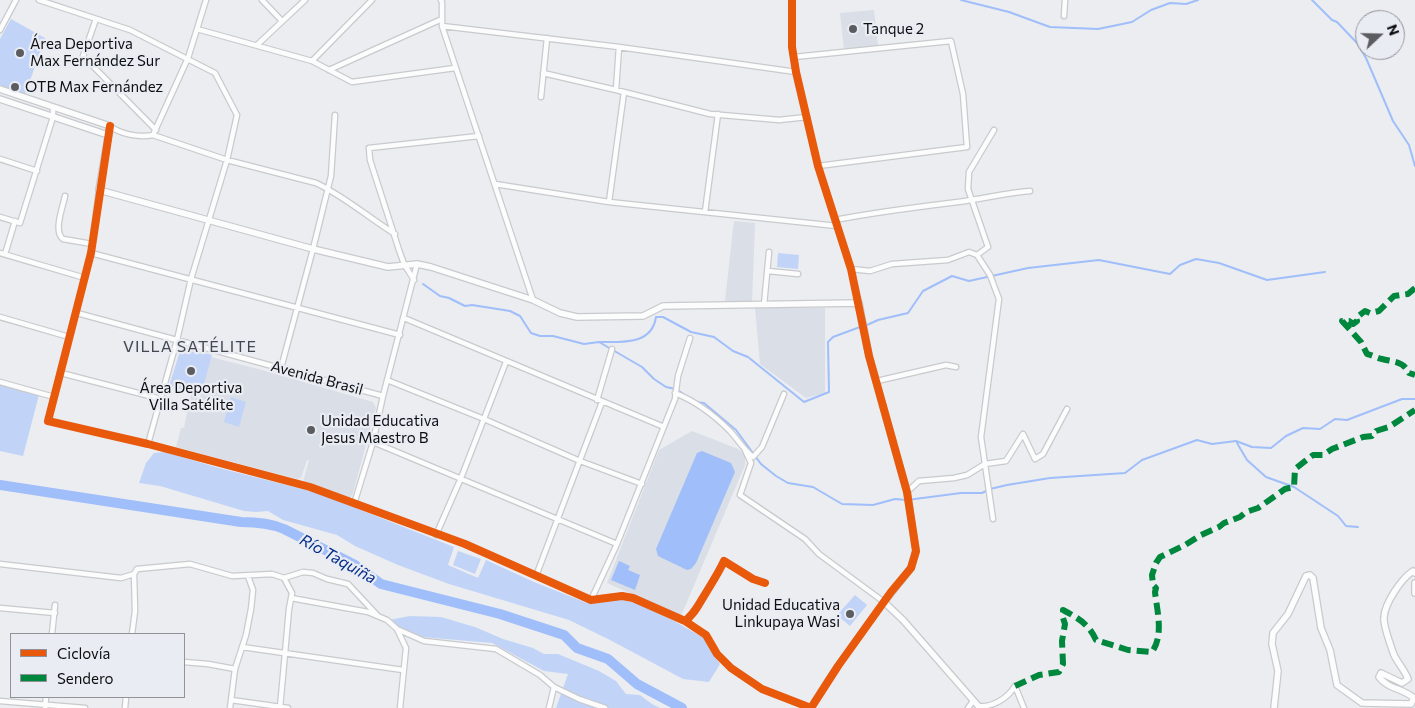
<!DOCTYPE html>
<html>
<head>
<meta charset="utf-8">
<style>
  body { margin:0 }
  #map { position:relative; width:1415px; height:708px; overflow:hidden; background:#ebedf1; font-family:Commissioner,sans-serif }
  canvas { display:block }
  .legend { position:absolute; left:10px; top:633px; width:175px; height:65px; box-sizing:border-box; background:#e9ecf3; border:1px solid #919398; margin:0; padding:6px 9px; list-style:none; font-size:15px; color:#0c0e10 }
  .legend li { display:flex; align-items:center; gap:10px; height:25px }
  .legend b { width:25px; border:1px solid #919398 }
  .north { position:absolute; left:1355px; top:10px; width:50px; height:50px; box-sizing:border-box; background:#e9ecf3; border:1px solid #919398; border-radius:50%; rotate:69deg; font-size:14px; font-weight:700; line-height:20px; text-align:center; color:#0c0e10 }
  .north::after { content:''; display:block; margin:auto; width:18px; height:22px; background:#5a5c5f; clip-path:polygon(50% 0,100% 100%,50% 72%,0 100%) }
</style>
</head>
<body>
<div id="map">
<canvas width="1415" height="708"></canvas>
<ul class="legend">
<li><b style="height:6px;background:#e8590c"></b>Ciclovía</li>
<li><b style="height:6px;background:#00873e"></b>Sendero</li>
</ul>
<div class="north">N</div>
</div>
<script>
const c = document.querySelector('canvas').getContext('2d');
c.lineJoin = 'round';
function fillPath(path, color) { c.fillStyle = color; c.fill(path, 'evenodd'); }
function trace(path, color, width, dash) { c.strokeStyle = color; c.lineWidth = width; c.lineCap = dash ? 'butt' : 'round'; c.setLineDash(dash || []); c.stroke(path); }
function label(font, color, halo, rows, align = 'center') {
  c.font = font + ' Commissioner,sans-serif'; c.lineWidth = 4.5; c.setLineDash([]); c.textBaseline = 'middle'; c.strokeStyle = halo; c.fillStyle = color; for (const [text, x, y, turn = 0] of rows) {
    c.save(); c.translate(x, y); c.rotate((+turn || 0) * Math.PI / 180); c.textAlign = isNaN(turn) ? turn : align; if (halo) c.strokeText(text, 0, 0); c.fillText(text, 0, 0); c.restore();
  }
}
fillPath(new Path2D(`
  M874,10L878,46L844,50L840,13Z
  M734,221L755,223L752,302L725,301Z
  M755,308H825V393L806,398L760,364Z
  M211,357L258,369L373,402L376,408L353,493L351,497L346,499L303,482L309,460H307L301,478L297,479L176,447L181,428H184L191,394L200,398Z
  M692,431L738,449L745,454V465L681,616L607,583L659,450Z`), '#d9dee7');
fillPath(new Path2D(`
  M11,19L45,38L25,95L0,87V39Z
  M778,253L799,255L798,269L777,267Z
  M184,347L212,355L201,395L169,386L180,351Z
  M0,384L39,395L23,456L0,451Z
  M231,397L246,402L239,427L224,422Z
  M165,452L219,468L318,493L454,547L448,565L478,578L486,560L534,582L587,603L616,599L637,603L674,621L704,638L720,664L709,682L683,679L610,640L569,620L449,584L398,565L355,546L337,535L283,520L268,511L256,512L244,511L160,486L139,483L146,463L154,453Z
  M458,551L481,559L475,574L453,565Z
  M855,595L867,605L850,626L837,615Z
  M410,616L441,617L475,627L503,639L533,648L544,654H558L599,671L616,681L626,694L640,695L652,704L660,708H556L568,674L544,671L492,643L422,637L397,626L389,620Z`), '#c1d4f7');
fillPath(new Path2D(`
  M702,451L731,463L735,472L696,563L691,569L687,570L658,556L656,549L697,453Z
  M619,561L630,566L628,570L640,575L635,590L611,580Z`), '#a0bef9');
trace(new Path2D(`
  M961,0L1009,12L1050,27L1098,29L1132,22L1151,10L1170,3L1186,4L1198,0
  M1312,0L1332,20L1337,22L1357,43L1366,58L1393,121L1409,145L1415,166
  M423,284L440,296L449,298L465,306L472,305L510,311L520,316L531,333L540,336H553L584,344L599,342L642,367L654,379L666,387L676,389L688,397
  M867,325L878,320L908,313L923,291L952,276L969,281L1028,268L1099,260L1170,274L1180,265L1196,259L1219,263L1267,280L1325,272
  M600,342C622,342 652,345 656,317H663L691,332L714,337L733,351L748,357L804,402L829,392L828,342L833,337L860,327
  M696,402L704,403L736,430L761,464L776,476L788,483L813,487L842,504L873,505L895,499L907,500L961,493H982L990,489L1007,485L1050,478L1125,473L1142,460L1197,440L1212,444L1236,441L1252,447L1271,448L1286,436L1303,428L1320,429L1335,419L1347,420L1402,399H1415
  M1237,443L1247,460L1266,477L1294,487L1338,516L1346,526L1358,527`), '#a0bef9', 2);
trace(new Path2D(`
  M0,485L241,522C257,522 270,523 284,529L355,565L381,584L500,614L564,635L577,648L608,659L637,684L682,708`), '#a0bef9', 10);
const minor = new Path2D(`
  M39,0L130,30L215,73L237,115L227,160L191,279L177,340L148,444
  M262,0L282,21
  M441,0L442,2V26L533,300
  M792,0V47L796,72L818,166L851,269L859,303
  M1064,16L1065,0
  M96,19L83,56L156,130
  M442,26L619,47L796,72
  M197,29L312,61L352,82L455,68
  M0,30L16,0
  M257,45L305,0
  M794,57L951,41L963,94L967,147L818,166
  M312,61L372,0
  M329,70L442,19
  M543,73L616,90L710,114L779,120L807,117
  M616,90L619,47
  M541,97L547,38
  M110,126C120,134 139,138 153,135L227,160L316,183C344,196 369,218 395,234
  M153,135L188,58L206,0
  M0,159L37,171
  M495,184L609,202L837,226
  M99,190L91,253L48,421L148,444L310,487L465,544L591,600L622,596L633,598L685,621C695,613 697,607 704,596C711,584 718,574 724,561L753,579L765,583
  M65,196C63,207 53,231 63,239L92,244
  M609,202L624,92
  M705,212L718,114
  M0,217L20,223L53,117V107
  M835,220C876,212 917,207 958,202C982,199 1006,193 1030,191
  M0,253L85,278
  M91,253L400,335
  M5,254L15,221
  M851,269L870,271L892,264L948,260L969,252L977,255
  M768,271L798,274
  M414,280L404,264L399,250L370,160L369,148L479,136
  M764,305L769,252
  M77,313L383,396
  M0,317L69,337
  M404,318L664,427
  M281,368L313,249L331,176L335,115
  M61,373L161,399
  M387,380L484,419L580,461L642,484
  M877,381L946,365L956,367
  M0,382L54,397
  M675,393C695,401 715,416 730,431C738,440 744,450 753,457L762,447L784,394
  M597,400L612,349
  M373,442L617,544
  M907,492L919,481L954,478L967,475L985,464L1006,461L1023,434L1035,459L1043,454L1067,409
  M354,504L373,442L383,396L417,264
  M993,519L981,437L999,299L990,275L977,255L988,247L968,189L969,172L994,130
  M436,535L461,478L506,362
  M0,564L121,578L134,574
  M536,576L602,402
  M284,578L303,572L313,573L327,579L348,584L378,616
  M291,598L368,612L387,620L397,629L424,641L496,649L540,675L554,687L579,699L605,708
  M591,600L617,544L675,399L678,376L690,338
  M0,608L55,613
  M685,621L706,635L717,654L731,668L762,689L811,708L828,680L884,602L819,554L805,539L740,495L751,463L745,450
  M397,629L406,648L400,708
  M52,634L55,605
  M132,634L135,611L134,574L137,569L190,564L232,576L272,574L284,578L292,593L289,609L280,708
  M242,647L403,670
  M184,662L208,664L235,669
  M1015,686L1024,708
  M231,700L288,708
  M0,701L85,708
  M978,706C992,708 1008,698 1015,686
  M45,708L46,697
  M125,708L126,697
  M230,708L235,669L246,635L251,609L253,590L248,576
  M549,708L554,687
  M968,708L973,701`);
const tertiary = new Path2D(`
  M0,89L110,126L99,190L313,249L388,267L417,264L431,267L533,300L560,313L577,317L643,316L663,306L859,303L869,356L907,492L916,551L911,568L884,602L903,620L980,708
  M0,99L108,135
  M1415,583V593
  M1274,708L1278,671L1272,644L1273,633L1288,614L1306,576L1310,575L1313,578L1321,628L1330,650L1337,685L1362,703L1411,704L1414,698C1402,688 1388,689 1379,677L1381,673L1402,683L1408,679C1405,671 1398,663 1394,655C1391,646 1383,626 1384,617C1385,603 1401,579 1413,571L1415,573`);
trace(minor, '#c8cacd', 7);
trace(tertiary, '#c8cacd', 8);
trace(minor, '#fcfcfd', 4.5);
trace(tertiary, '#fcfcfd', 5.5);
trace(new Path2D(`
  M1415,288L1408,294L1394,296L1379,311L1370,313L1365,311L1356,318L1357,321L1353,324L1349,321H1342L1361,342L1367,354C1372,355 1377,358 1382,359C1394,362 1403,361 1409,373L1415,375
  M1015,686L1039,675L1059,672L1063,664L1062,641L1065,624L1063,618V610C1078,618 1089,624 1096,640L1128,650L1152,652C1164,635 1157,611 1155,592L1156,588L1153,585L1152,575L1156,563L1160,557L1185,545L1201,535L1219,527L1224,523L1240,517L1246,512L1258,508L1285,489L1294,487L1295,469L1313,455H1323L1332,449L1363,437L1372,436L1376,431L1389,427L1415,410`), '#00873e', 6, [12, 6]);
trace(new Path2D(`
  M110,126L91,253L48,421L148,444L310,487L465,544L591,600L622,596L633,598L685,621C695,613 697,607 704,596C711,584 718,574 724,561L753,579L765,583
  M685,621L706,635L717,654L731,668L762,689L811,708L838,666L891,592L911,568L916,551L907,492L869,356L851,269L818,166L796,72L792,47V0`), '#e8590c', 8);
for (const [x, y, r, color] of [
  [853,29,5,"#5a5c5f"],
  [20,53,5,"#5a5c5f"],
  [15,87,5,"#5a5c5f"],
  [191,371,5,"#5a5c5f"],
  [311,430,5,"#5a5c5f"],
  [850,614,5,"#5a5c5f"]
]) { const dot = new Path2D(); dot.arc(x, y, r, 0, 2 * Math.PI); c.fillStyle = color; c.fill(dot); trace(dot, '#e9ecf3', 2); }
label('15px', '#0c0e10', '#e9ecf3', [
  ["Tanque 2",863,29],
  ["Área Deportiva",30,44],
  ["Max Fernández Sur",30,61],
  ["OTB Max Fernández",25,87],
  ["Área Deportiva",191,388,"center"],
  ["Villa Satélite",191,405,"center"],
  ["Unidad Educativa",321,421],
  ["Jesus Maestro B",321,438],
  ["Unidad Educativa",840,605,"right"],
  ["Linkupaya Wasi",840,622,"right"]
], 'left');
label('15px', '#0c0e10', '#e9ecf3', [
  ["Avenida Brasil",317,378,15]
]);
c.letterSpacing = '1px';
label('16px', '#44474d', '#e9ecf3', [
  ["VILLA SATÉLITE",190,347]
]);
c.letterSpacing = '0px';
label('italic 16px', '#042c87', '#e9ecf3', [
  ["Río Taquiña",338,559,29]
]);
</script>
</body>
</html>
